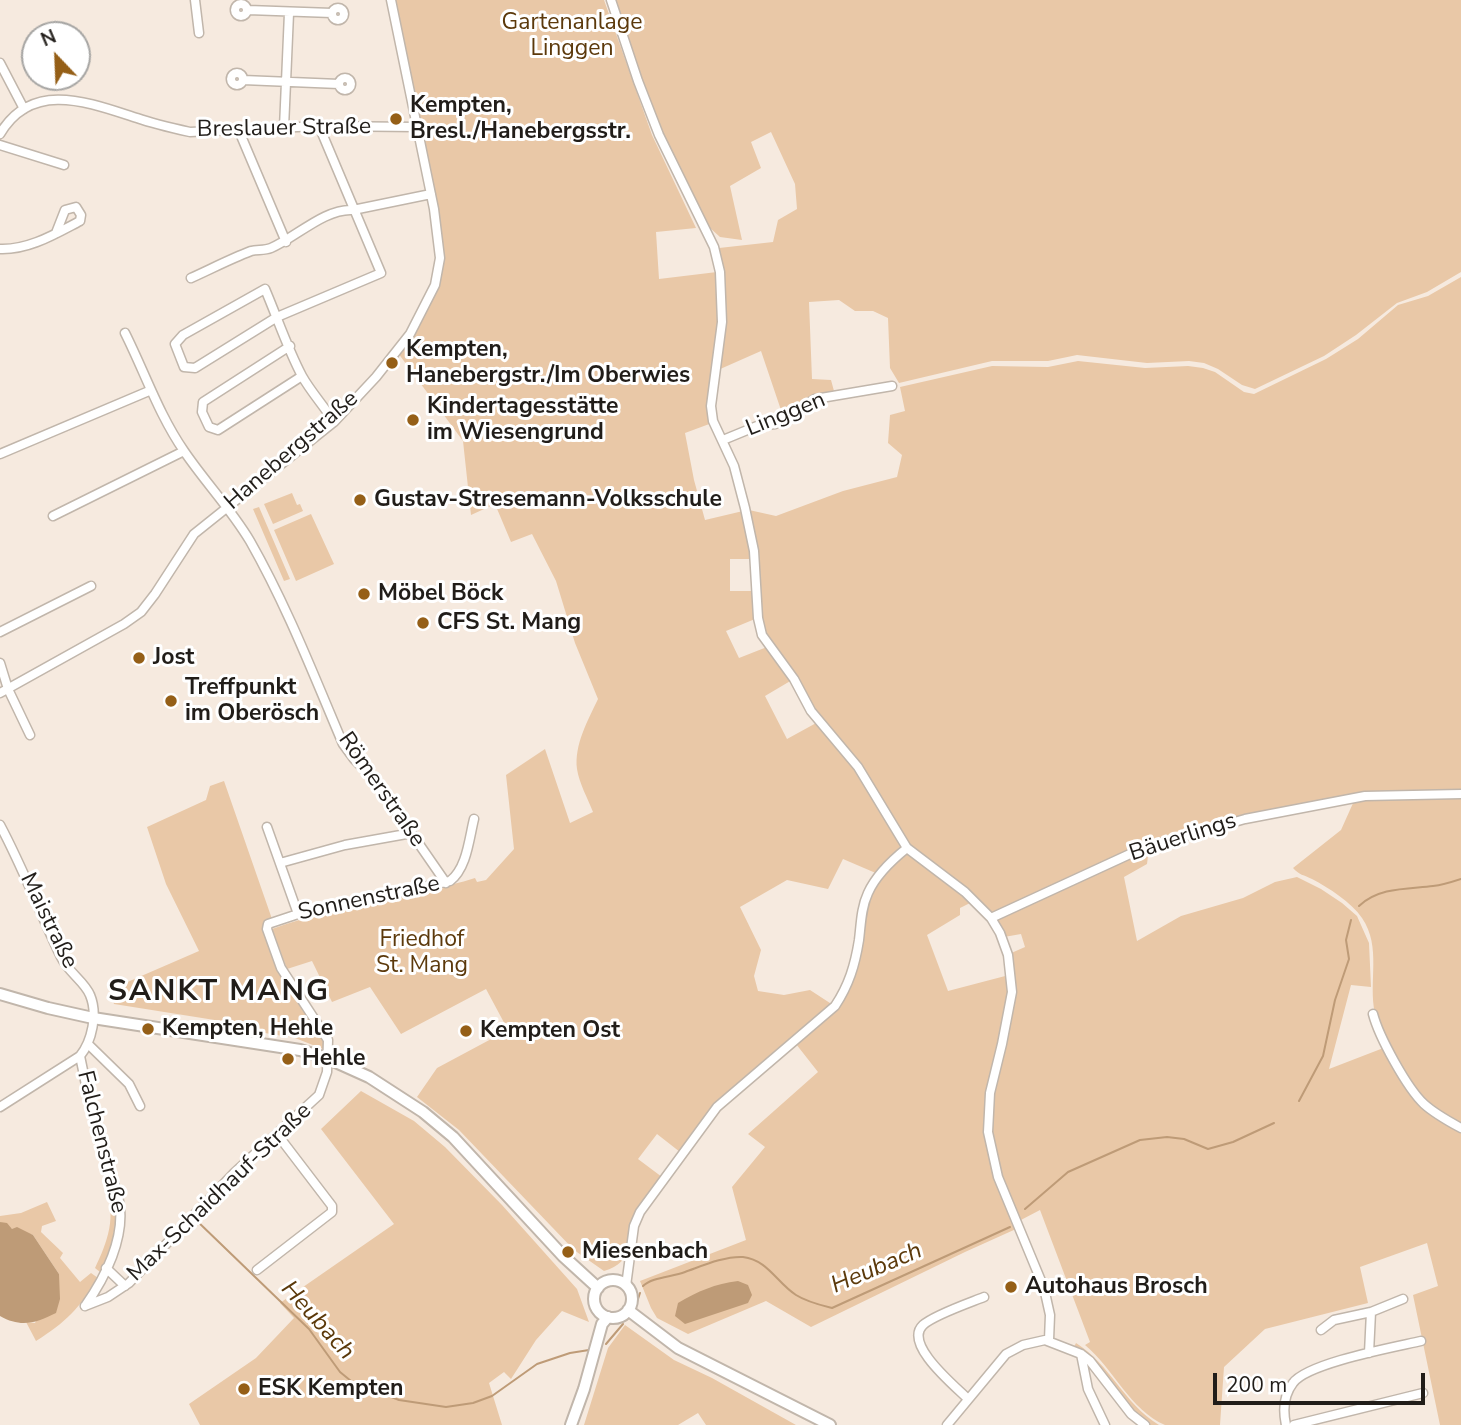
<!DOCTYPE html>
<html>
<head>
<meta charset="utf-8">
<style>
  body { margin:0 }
  #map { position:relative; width:1461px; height:1425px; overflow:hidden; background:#f6eadf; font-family:"Nunito Sans",sans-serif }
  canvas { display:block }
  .north { position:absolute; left:21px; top:21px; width:70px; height:70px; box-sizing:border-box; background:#fff; border:2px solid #a6a5a3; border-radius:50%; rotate:337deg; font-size:19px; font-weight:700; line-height:28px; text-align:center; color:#211d19 }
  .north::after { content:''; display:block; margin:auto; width:24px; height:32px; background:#955f17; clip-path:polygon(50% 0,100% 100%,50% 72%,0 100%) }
  .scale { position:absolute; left:1213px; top:1373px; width:212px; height:32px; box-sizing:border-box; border:4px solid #211d19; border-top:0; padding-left:9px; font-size:21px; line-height:24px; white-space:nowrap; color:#211d19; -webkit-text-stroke:5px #fff; paint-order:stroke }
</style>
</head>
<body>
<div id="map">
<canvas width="1461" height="1425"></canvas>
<div class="north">N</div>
<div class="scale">200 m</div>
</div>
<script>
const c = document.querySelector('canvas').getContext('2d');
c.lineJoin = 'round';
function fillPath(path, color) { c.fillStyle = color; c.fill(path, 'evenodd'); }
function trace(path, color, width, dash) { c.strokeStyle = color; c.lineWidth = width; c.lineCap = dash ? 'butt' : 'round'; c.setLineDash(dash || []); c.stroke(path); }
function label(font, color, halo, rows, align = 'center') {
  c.font = font + ' "Nunito Sans",sans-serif'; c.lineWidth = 6; c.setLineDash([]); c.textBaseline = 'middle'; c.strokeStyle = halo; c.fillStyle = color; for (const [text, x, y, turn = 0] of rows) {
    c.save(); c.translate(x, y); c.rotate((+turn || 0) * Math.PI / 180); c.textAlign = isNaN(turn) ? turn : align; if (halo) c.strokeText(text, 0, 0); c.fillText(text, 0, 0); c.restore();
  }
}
fillPath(new Path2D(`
  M394,0H604L652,135L696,228L656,232L659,279L717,272L720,297L712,423L685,433L694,480L705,520L743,511L752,559H730V591H755V619L726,631L739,658L767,647L792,680L765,696L787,739L818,722L856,768L903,847L878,874L843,859L828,889L787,880L740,907L761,950L754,976L758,991L784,995L810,990L833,1005L714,1105L680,1152L657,1134L638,1159L662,1177C654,1188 641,1201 637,1214C629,1239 635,1262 604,1271L574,1250L459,1130L417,1097L437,1068L508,1030L486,989L401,1034L370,987L332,1002L312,961L287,969L272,929C308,916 346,907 383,898C414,890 445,888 475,878L477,882L486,880L514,849L506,775L545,749L570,823L593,812C588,799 579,783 577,769C574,745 588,720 598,699L575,643L556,581L532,534L511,542L495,504L471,515L463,441L398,353L422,321L439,286L443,258Z
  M615,0H1461V272L1427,292L1397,303L1356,335L1324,356L1255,389L1242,385L1218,369L1204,363L1189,361L1147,363L1077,355L1048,361H992L899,383L890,368L888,318L873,311H855L839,300L809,302L812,379L831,380L834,391L814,395L782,413L761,351L718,370L725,322V297L719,248L773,242L778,220L797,209L795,184L771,132L751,142L761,168L730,186L742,240L720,237L709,227L682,176L654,114Z
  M1461,277V791L1365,793L1162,839L992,916L909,847L764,634L761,626L749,510L776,516L843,491L897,477L902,455L888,443L890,415L905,411L900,387L992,366L1048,367L1078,361L1145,368L1188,366L1203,368L1215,372L1244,392L1254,394L1326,359L1358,339L1398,305L1428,296Z
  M292,493L297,505L300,504L303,511L273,524L264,504Z
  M259,507L290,579L284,581L253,509Z
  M311,514L334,564L296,581L274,530Z
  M224,781L272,919L267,922L278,969L300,1005L324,1037L323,1049L295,1038L247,1030L246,1025L114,1004L109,990L199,951L166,884L147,827L206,800L210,786Z
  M1461,796V1125C1420,1103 1406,1079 1386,1037C1383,1030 1376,1021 1375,1013C1368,982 1382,947 1362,918C1351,902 1329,888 1312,879C1304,875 1299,875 1293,868L1341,830L1354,801L1386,797Z
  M1149,848L1147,864L1124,877L1137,941L1181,916L1243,898L1275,882L1297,877L1321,889L1342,903L1357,916L1369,943L1371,987L1351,985L1329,1069L1386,1047L1415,1097L1461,1130V1425H1440L1413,1295L1438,1286L1427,1243L1360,1267L1368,1303L1265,1329L1224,1367L1220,1425H1165C1130,1410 1114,1369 1085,1345L1090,1342L1040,1210L1019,1221L1001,1176L991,1131L993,1093L1010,1018L1009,954L1025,947L1021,934L1004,937L994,919Z
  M907,851L972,902L960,908V915L927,935L948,991L1009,975L1010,993L986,1132L1016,1229L965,1252L811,1327L766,1301L688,1334L657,1318L651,1308L640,1281L746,1240L732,1187L765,1147L748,1134L818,1072L796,1044L837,1008L850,990L855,967L863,911L875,882Z
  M361,1091L414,1121L445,1147L502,1205L577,1289L589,1322L562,1311L536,1340L511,1379L504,1372L489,1383L502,1425H200L189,1404L256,1358L294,1318L280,1303L394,1224L321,1129Z
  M110,1186C121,1216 114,1244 100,1272L95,1268C107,1243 118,1215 104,1188Z
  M47,1202L56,1221L42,1226L41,1232L63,1253L60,1258L80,1282L91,1273L98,1278C80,1308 65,1323 36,1341L26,1322L35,1323L59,1274L33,1235L12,1229L0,1222V1216L21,1213Z
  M625,1325L674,1360L712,1378L796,1425H706L698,1413L678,1425H584L608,1348Z
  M1076,1343C1110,1364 1124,1404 1159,1425H1150L1134,1412L1082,1352L1074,1347Z`), '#e9c8a7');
fillPath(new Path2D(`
  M0,1222L7,1223L12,1229L17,1227L33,1235L59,1274L60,1299L56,1313C36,1323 21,1328 0,1316Z
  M738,1281L748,1285L752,1295L748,1303L685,1324L675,1316L678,1303C698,1291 715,1284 738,1281Z`), '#be9b77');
trace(new Path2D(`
  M1359,906C1379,887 1408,889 1433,886C1443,885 1452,882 1461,879
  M1299,1101L1323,1056L1335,1000L1349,959L1346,940L1351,920
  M1025,1209L1068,1172L1140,1140L1167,1137L1184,1139L1208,1149L1233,1142L1274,1123
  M196,1220L309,1329L340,1372L351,1381L399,1400L446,1407L473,1403L492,1396L537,1364L570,1353L589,1350
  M643,1286C652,1277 672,1277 685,1272C702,1266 724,1256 743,1257C768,1260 777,1283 796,1295C807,1302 820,1305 832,1308L1010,1227
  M636,1305L640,1293
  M606,1344L623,1324`), '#be9b77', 2);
const street = new Path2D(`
  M195,0L199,33
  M611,0L638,81L659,135L714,247L720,272L722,322L711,406L713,421L734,466L745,508L754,551L758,618L762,635L794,679L811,711L858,767L907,848L965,892L991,918L1000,933L1008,955L1012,992L1002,1044L990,1093L988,1132L998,1177L1044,1288L1050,1315L1049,1340
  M235 10a6 6 0 1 1 12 0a6 6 0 1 1-12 0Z
  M332 14a6 6 0 1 1 12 0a6 6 0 1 1-12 0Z
  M248,10L332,13
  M0,63L24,109
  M231 79a6 6 0 1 1 12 0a6 6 0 1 1-12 0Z
  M339 84a6 6 0 1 1 12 0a6 6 0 1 1-12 0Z
  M243,80L339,84
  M319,126L381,273L277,317L195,368L184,367L175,344L183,335L265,289C277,317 288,350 302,376C311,392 324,406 334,422
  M284,128L289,13
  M239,131L286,242
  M0,134C32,79 90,103 137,118C154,124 172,128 190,132L319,126L417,127
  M0,145L64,165
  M0,249C29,250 55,234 80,221L81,215L76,207L65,210L56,233
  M191,278C211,269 230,259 251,251C257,249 264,251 271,248C295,238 325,208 353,210L431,194
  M125,333C145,373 159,415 184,451C205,482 231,509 250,541C287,606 314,676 343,744L354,759L374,779L446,883
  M290,346L203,402L202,412L209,427L218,430L302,376
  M723,440L757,426L775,424L815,399L892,386
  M0,454L149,391
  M53,516L184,451
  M0,632L91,586
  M0,663L8,689L30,735
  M0,693L124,624L141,612L155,594L194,534L334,422L376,377L410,334L435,285L440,258L434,209L391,0
  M0,825C23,868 40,913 61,957C68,972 85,982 90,995C98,1014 92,1041 80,1056L0,1107
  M267,827L298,914
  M280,863L345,845L412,833
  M991,918L1143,848L1245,819L1365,796L1461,794
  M1373,1014C1379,1037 1407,1088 1424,1104C1435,1114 1448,1121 1461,1128
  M89,1045L129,1084L140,1106
  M80,1056C86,1084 91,1113 99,1140C105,1160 115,1181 119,1201C126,1237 105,1278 85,1306
  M106,1268L125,1286
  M257,1270L332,1212V1206L277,1134
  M626,1286L634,1226L640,1212L717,1107L835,1006C849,985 855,965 859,940C861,924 861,908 868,893C876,875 892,860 907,848
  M85,1306L108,1297L129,1283L234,1173L319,1095L327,1072L328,1040L281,968L267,929L268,924L298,914L450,881C467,868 469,839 474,819
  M1321,1330L1334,1320L1371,1312
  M1369,1353L1371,1312L1403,1299
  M1081,1354L1088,1389L1105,1425
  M968,1399C955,1386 903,1344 923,1325C934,1315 969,1303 984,1297
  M947,1425L1006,1354L1023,1345L1045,1340L1081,1354L1090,1361L1131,1414L1145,1425
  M1286,1425C1283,1411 1283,1396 1293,1383C1307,1363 1395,1347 1421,1341
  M1294,1425L1423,1393`);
const secondary = new Path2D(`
  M0,994L48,1008L93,1018L300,1050L329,1059L369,1077L423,1112L453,1137L563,1256L598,1288
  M594 1299a19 19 0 1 1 38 0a19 19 0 1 1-38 0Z
  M628,1310L678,1348L830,1425
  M571,1425L584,1389L602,1324L608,1317`);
trace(street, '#c1b6ab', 11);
trace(secondary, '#c1b6ab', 14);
trace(street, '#fff', 8);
trace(secondary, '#fff', 10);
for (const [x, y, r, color] of [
  [396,119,7,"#955f17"],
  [392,363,7,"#955f17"],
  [413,420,7,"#955f17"],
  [360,500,7,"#955f17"],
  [364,594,7,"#955f17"],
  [423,623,7,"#955f17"],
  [139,658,7,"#955f17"],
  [171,701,7,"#955f17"],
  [148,1029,7,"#955f17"],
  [466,1031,7,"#955f17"],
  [288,1059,7,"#955f17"],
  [568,1252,7,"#955f17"],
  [1011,1287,7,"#955f17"],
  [244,1389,7,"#955f17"]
]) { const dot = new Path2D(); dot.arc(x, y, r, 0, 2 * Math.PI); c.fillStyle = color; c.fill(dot); trace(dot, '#fff', 2.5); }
label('23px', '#5c390b', '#fff', [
  ["Gartenanlage",572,23],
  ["Linggen",572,49],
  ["Friedhof",422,940],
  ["St. Mang",422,966]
]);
label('bold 23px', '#211d19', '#fff', [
  ["Kempten,",410,106],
  ["Bresl./Hanebergsstr.",410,132],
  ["Kempten,",406,350],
  ["Hanebergstr./Im Oberwies",406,376],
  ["Kindertagesstätte",427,407],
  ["im Wiesengrund",427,433],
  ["Gustav-Stresemann-Volksschule",374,500],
  ["Möbel Böck",378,594],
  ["CFS St. Mang",437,623],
  ["Jost",153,658],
  ["Treffpunkt",185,688],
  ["im Oberösch",185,714],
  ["Kempten, Hehle",162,1029],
  ["Kempten Ost",480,1031],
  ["Hehle",302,1059],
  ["Miesenbach",582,1252],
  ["Autohaus Brosch",1025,1287],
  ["ESK Kempten",258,1389]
], 'left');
label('23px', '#211d19', '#fff', [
  ["Breslauer Straße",284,129,-1],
  ["Linggen",786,415,-22],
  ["Hanebergstraße",292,451,-41],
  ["Römerstraße",381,790,55],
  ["Bäuerlings",1183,838,-18],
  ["Sonnenstraße",369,899,-12],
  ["Maistraße",48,921,64],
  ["Falchenstraße",101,1142,76],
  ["Max-Schaidhauf-Straße",220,1193,-44]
]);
label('italic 24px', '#5b390a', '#fff', [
  ["Heubach",877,1269,-23],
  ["Heubach",317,1321,48]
]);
c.letterSpacing = '2px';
label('bold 30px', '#211d19', '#fff', [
  ["SANKT MANG",219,993]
]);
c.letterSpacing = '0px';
</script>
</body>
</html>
